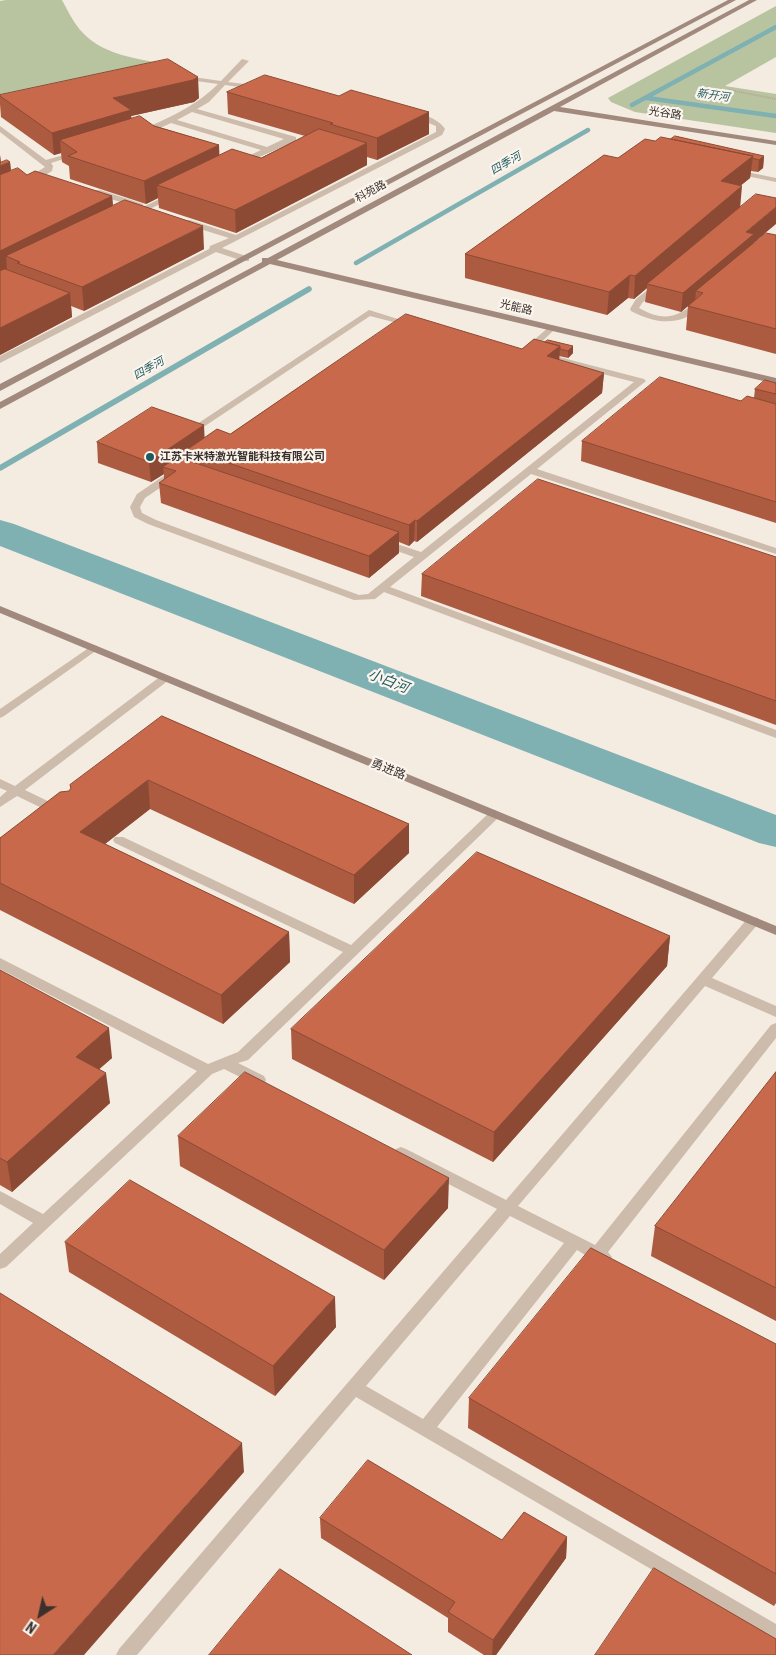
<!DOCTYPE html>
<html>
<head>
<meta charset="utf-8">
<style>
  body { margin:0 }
  #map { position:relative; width:776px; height:1655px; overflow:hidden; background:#f4ebe1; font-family:"Roboto Condensed",sans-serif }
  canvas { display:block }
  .north { position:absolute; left:15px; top:1590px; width:50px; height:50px; -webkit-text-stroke:4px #fbf5ee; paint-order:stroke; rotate:215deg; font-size:14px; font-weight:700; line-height:20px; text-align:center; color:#3b302b }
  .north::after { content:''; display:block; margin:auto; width:18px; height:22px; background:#3b302b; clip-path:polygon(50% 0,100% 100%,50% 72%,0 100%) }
</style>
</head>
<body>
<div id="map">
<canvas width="776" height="1655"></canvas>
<div class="north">N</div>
</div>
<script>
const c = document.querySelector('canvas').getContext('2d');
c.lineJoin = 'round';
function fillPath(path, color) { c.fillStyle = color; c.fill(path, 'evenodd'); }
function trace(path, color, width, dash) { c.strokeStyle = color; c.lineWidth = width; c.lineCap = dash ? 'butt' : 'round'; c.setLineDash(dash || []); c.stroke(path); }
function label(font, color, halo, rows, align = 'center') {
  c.font = font + ' "Roboto Condensed","Noto Sans SC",sans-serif'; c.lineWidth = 4.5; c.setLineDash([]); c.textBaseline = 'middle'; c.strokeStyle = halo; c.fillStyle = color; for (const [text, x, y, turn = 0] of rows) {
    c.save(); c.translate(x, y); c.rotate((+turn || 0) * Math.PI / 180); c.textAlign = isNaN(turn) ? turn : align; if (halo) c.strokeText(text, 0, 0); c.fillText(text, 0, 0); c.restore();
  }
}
fillPath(new Path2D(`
  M6,0H62C68,11 74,24 83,33C105,57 146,60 177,66L0,105V1Z
  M776,6V57L725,86L776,94V133L635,112L611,102L608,98Z`), '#b8c4a0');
trace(new Path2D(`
  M647,98L776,116
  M632,105L776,27
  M356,263L588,130`), '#7fb0b2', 4.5);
trace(new Path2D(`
  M0,468L309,289`), '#7fb0b2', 5.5);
fillPath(new Path2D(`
  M0,520L14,524L776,815V847L759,843L0,546Z`), '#7fb0b2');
trace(new Path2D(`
  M729,90L776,99`), '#b9a596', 2, [1, 1]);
fillPath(new Path2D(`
  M242,59L249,61L228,82L260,86V90L225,85L209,102L197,109L296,137V141L241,165L237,163L238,161L261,150L171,123L145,135H139V131C168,118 195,107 218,84L182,79H179V75L221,81ZM192,112L284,139L267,147L177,120Z
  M411,112C421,112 440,120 445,129L442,135L222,248L249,257V261H243L216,252L0,363V356L209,249L210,246L229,238L184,224V220H190L236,235L436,132V126L411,116Z
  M0,126L46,160L78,151L82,153L51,163L53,166L52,171L27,186L0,197V192L21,182L45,167L0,132Z
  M732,169L776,178V182L732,173Z
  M94,190H100L143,204V207L170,194L177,196L133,217L129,215L141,208L94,194Z
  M658,282L662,285L661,287L642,303L639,308C664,322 676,318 698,301L701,300L705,303C684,327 657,325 631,311L630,309L636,299Z
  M369,310L401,320L397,323L370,316L190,436L187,437L182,434Z
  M551,325L554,326V330L530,353H524V349Z
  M559,357L644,379L646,381L537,469L776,548V554L531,474L390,587L776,730V738L384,592L375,599L354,600L148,524L134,517L130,507L137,494L168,473H176V477L145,498L140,507L142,513L156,520L359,595L368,594L414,557L380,545L379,543L380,541H388L421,552L634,382L556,362L554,360Z
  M93,645L97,646L99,648L97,650L4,716L0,718V709Z
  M165,675L169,676L171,678L169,680L25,790L62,808L64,811L62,814H54L17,796L0,807V797L7,791L0,788V779L15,786L161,676Z
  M495,810L501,814L499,817L248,1060L238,1063L264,1076L266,1080L264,1084L259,1085L254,1084L224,1069L212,1074L6,1267L0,1269V1254L33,1223L0,1204V1191L43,1214L197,1071L0,969V958L208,1064L238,1052L343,952L115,843L113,840L115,837H123L351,945L491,811Z
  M753,917L758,918L760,921L758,924L712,978L776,1006V1017L705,986L518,1206L595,1245L771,1025L776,1023V1038L608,1252L612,1257L609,1261C598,1265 586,1255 577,1250L437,1427L776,1624V1642L356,1397L137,1655H116L119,1649L497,1209L396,1157L394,1153L396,1149L401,1147L406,1149L506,1200L748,918ZM510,1216L564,1243L423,1419L366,1386Z`), '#cdbbac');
fillPath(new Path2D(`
  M728,0H736L0,391V384Z
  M749,0H757L560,107L776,141V145L554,111L277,260L776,378V384L270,264L0,409V402L262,262V258H268Z
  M0,606L776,926V935L0,613Z`), '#a18a7d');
fillPath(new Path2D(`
  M227,92L339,96L429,112V134L377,160L367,157V165L236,233L159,208L158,198L146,204L70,179L69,166L62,162L61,153L54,155L1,117L0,104V95L199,98L194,102L131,116L132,119L219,145V155L261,158L305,136L228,114Z
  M655,141L764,156L763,168L758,172L751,171L750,178L740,186V207L753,243L776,235V354L686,330L688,306L695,300L681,312L645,302L647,288L634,299L628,298L607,315L465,278V254L618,158Z
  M0,155L1,163L10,162L11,171L112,196L113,206L204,249L84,311L71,306L72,317L0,355Z
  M545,342L573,353L568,358L559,356V360L604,373L602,393L417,542L414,541L409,546L399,542V553L369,578L161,503L159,483L164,479V474L151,482L98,463L97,442L204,425V438L230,434Z
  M776,383V523L581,461L582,441L754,398L755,389Z
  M776,557V725L421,596L422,574Z
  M162,716L409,824V853L354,904L150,809L105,844L289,932L290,962L223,1024L0,910V838L69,791L71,789L70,785Z
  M670,936L667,966L493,1162L292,1059L291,1029Z
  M0,970L112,1058L99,1069L110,1103L12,1192L0,1185Z
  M776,1072V1321L651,1256L655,1226Z
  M178,1136L448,1208L384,1280L180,1166Z
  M65,1242L336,1327L275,1396L69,1272Z
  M776,1344V1603L774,1606L468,1428L469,1398Z
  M320,1518L502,1540L567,1537L566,1558L496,1655H484L448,1632V1618L321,1538Z`), '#ac5a40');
fillPath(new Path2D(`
  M198,77L199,98L194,102L131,116L133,132L60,140L61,153L54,155L52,133L113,98Z
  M429,112V134L377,160V138Z
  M367,143V165L236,233L235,210Z
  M219,145L220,168L157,185L158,198L146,204L144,181Z
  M0,155L1,166L10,162L12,184L0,190Z
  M753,156L750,178L718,204L721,181Z
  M764,156L763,168L758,172L759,160Z
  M742,186L740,209L647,284V288L634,299L635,276Z
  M112,196L114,219L20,262L6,256L7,272L0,276V251Z
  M776,207V224L696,291L695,300L681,312L683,293L746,232Z
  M203,226L204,249L84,311L82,287Z
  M630,275L628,298L607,315L609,292Z
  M70,293L72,317L0,355V328Z
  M560,346L559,365L547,356Z
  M573,346V353L568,358V351Z
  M604,373L602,393L417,542V521Z
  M204,425L205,446L188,449V457L170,469L163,467L164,474L151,482L149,462Z
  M415,520L414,541L409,546V525Z
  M399,532V553L369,578V556Z
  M148,780L150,809L83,861L80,832Z
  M409,824V853L354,904V875Z
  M289,932L290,962L223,1024L221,995Z
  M670,936L667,966L493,1162L494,1132Z
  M109,1028L112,1058L80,1086L76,1057Z
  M106,1073L110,1103L12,1192L7,1162Z
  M449,1178L448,1208L384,1280V1250Z
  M335,1297L336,1327L275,1396L273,1366Z
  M242,1443L244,1472L84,1655H53Z
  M567,1537L566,1558L496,1655H492L493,1640Z`), '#8c4a34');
const building = new Path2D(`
  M168,59L198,77L193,80L113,98L131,110L52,133L0,96V95Z
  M265,75L339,96L351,90L429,112L377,138L330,124L333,123L227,92Z
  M140,116L154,126L219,145L144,181L68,156L77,152L60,140Z
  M319,129L367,143L235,210L157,185L232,149L261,158Z
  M675,136L764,156L759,160L752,158L753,156L671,139Z
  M661,137L753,156L721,181L742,186L635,276L630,275L609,292L465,254L604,155L618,158L645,139L655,141Z
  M7,160L10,162L0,166V163Z
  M18,168L27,175L35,171L112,196L0,251V175Z
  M756,194L776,198V207L746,232L754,234L683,293L647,284Z
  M125,200L203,226L82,287L17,263L20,262L6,256Z
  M766,233L776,235V329L688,306L703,293L696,291Z
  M5,269L70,293L0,328V271Z
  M406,314L522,349L534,339L560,346L547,356L604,373L417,521L415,520L409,525L188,449L217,429L230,434Z
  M548,340L573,346L568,351L560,349V346L545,342Z
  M660,377L741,401L747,396L776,404V502L582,441Z
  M765,380L776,383V394L755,389Z
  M152,407L204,425L149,462L97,442Z
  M178,457L399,532L369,556L159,483L176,471L163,467Z
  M538,479L776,557V701L422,574Z
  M162,716L409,824L354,875L148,780L80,832L289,932L221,995L0,883V838L60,792L69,791L71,788L70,785Z
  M477,852L670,936L494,1132L291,1029Z
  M0,970L109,1028L76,1057L106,1073L7,1162L0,1158Z
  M245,1072L449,1178L384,1250L178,1136Z
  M776,1072V1288L655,1226Z
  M130,1180L335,1297L273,1366L65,1242Z
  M591,1248L776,1344V1574L469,1398Z
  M0,1293L242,1443L53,1655H0Z
  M368,1460L502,1540L524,1512L567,1537L493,1640L448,1612L455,1602L320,1518Z
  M654,1568L776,1639V1655H595Z
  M280,1569L412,1655H209Z`);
fillPath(building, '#c8694b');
trace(building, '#8c4a34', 1);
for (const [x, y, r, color] of [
  [150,457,5,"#1f5a5e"]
]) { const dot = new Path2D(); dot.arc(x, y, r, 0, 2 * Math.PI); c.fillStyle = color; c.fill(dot); trace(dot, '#fbf5ee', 2); }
label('italic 11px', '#1f5a5e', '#fbf5ee', [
  ["新开河",713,96,8],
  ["四季河",506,164,-30],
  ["四季河",149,369,-30]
]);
label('11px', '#3b302b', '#fbf5ee', [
  ["光谷路",665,114,9],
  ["科苑路",371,192,-28],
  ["光能路",516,308,13]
]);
label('bold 11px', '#3b302b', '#fbf5ee', [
  ["江苏卡米特激光智能科技有限公司",160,457]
], 'left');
label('12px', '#3b302b', '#fbf5ee', [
  ["勇进路",388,770,22]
]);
label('italic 14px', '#1f5a5e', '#fbf5ee', [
  ["小白河",388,682,21]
]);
</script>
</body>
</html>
